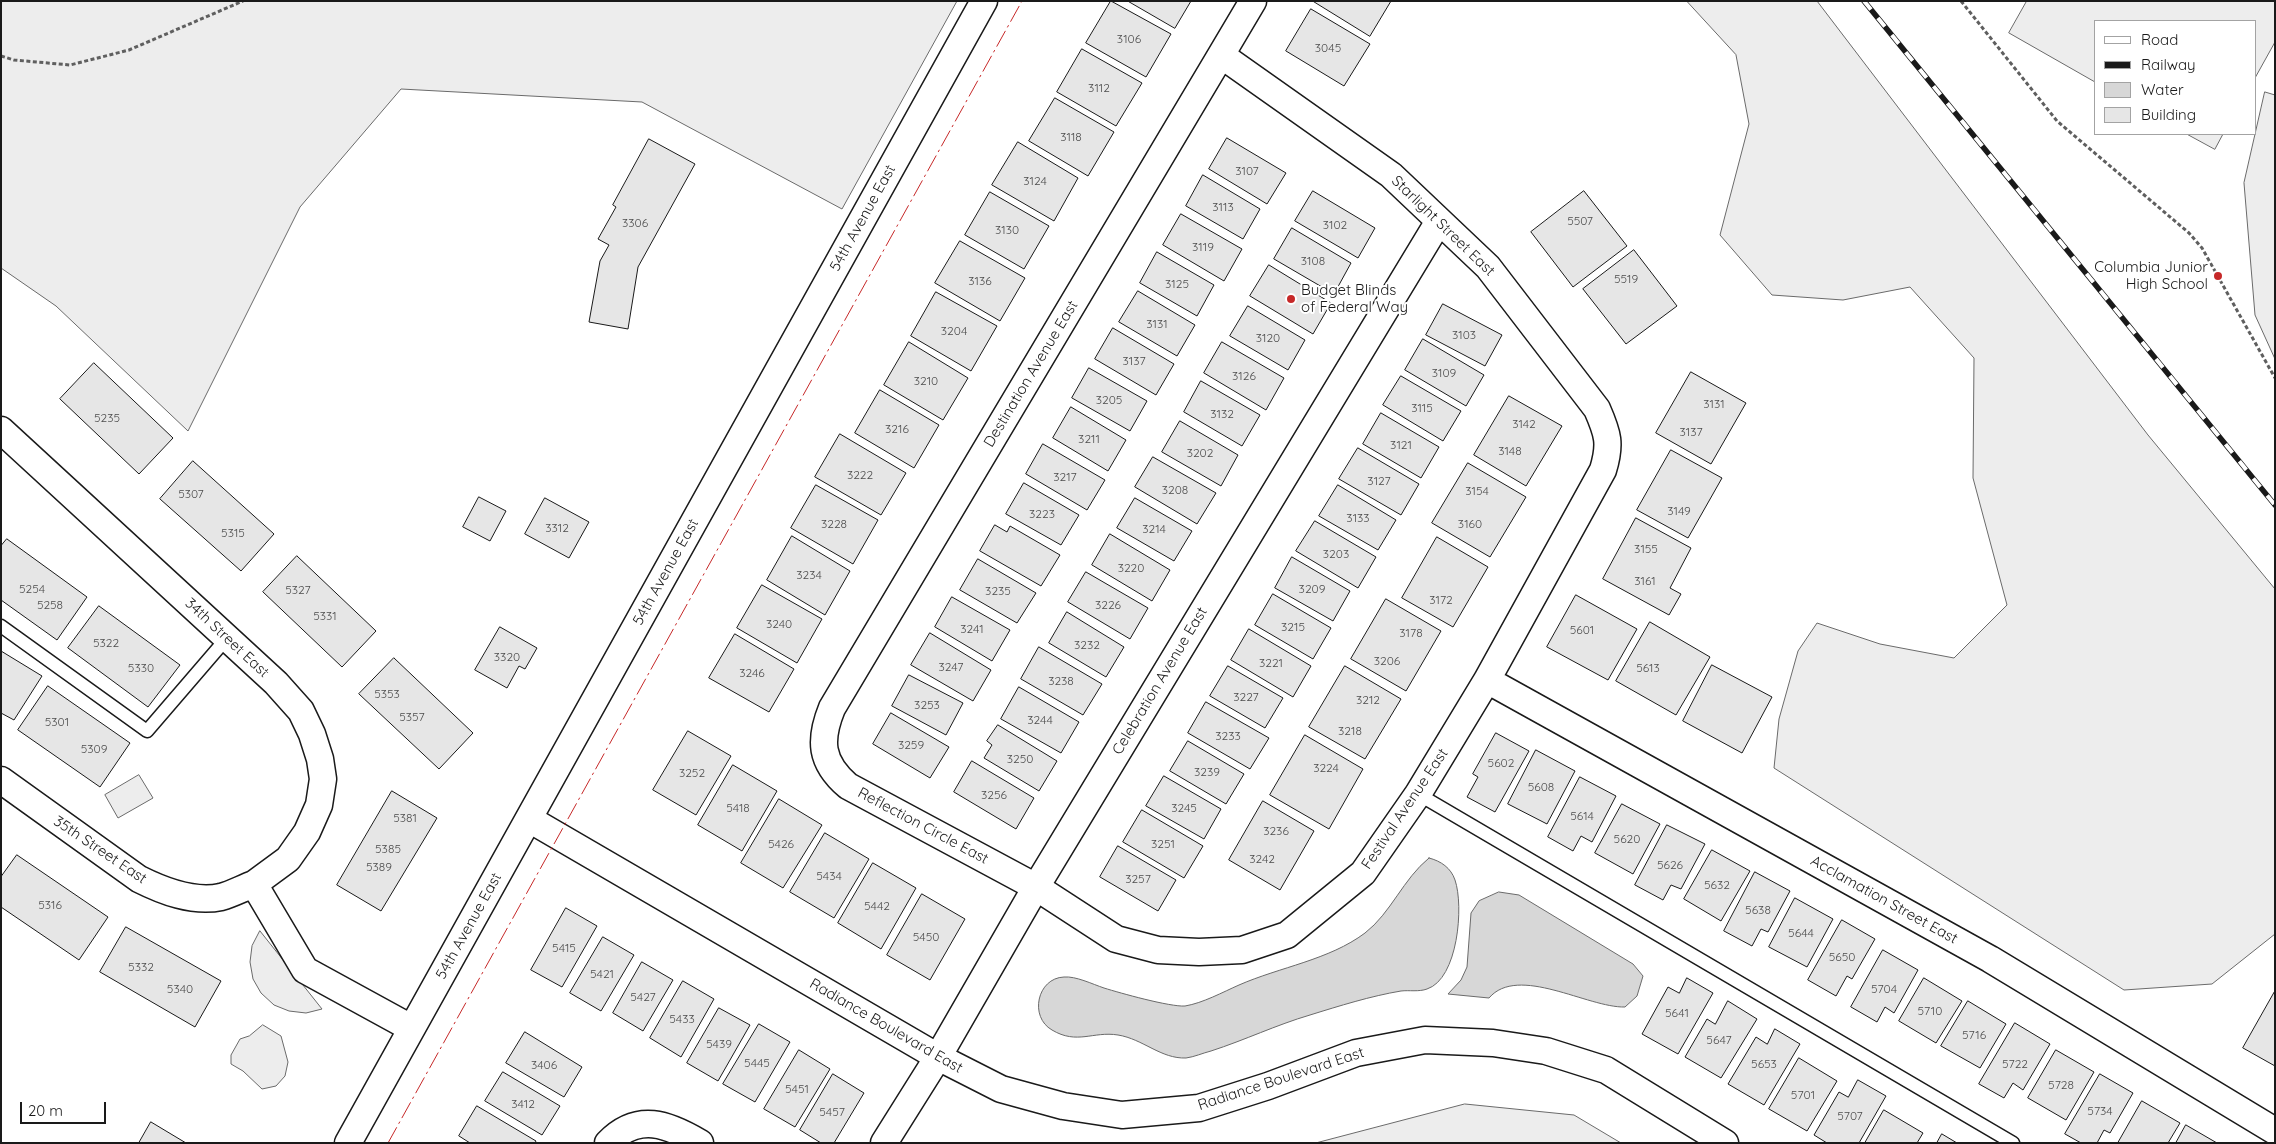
<!DOCTYPE html>
<html>
<head>
<meta charset="utf-8">
<style>
  body { margin:0 }
  #map { position:relative; width:2276px; height:1144px; overflow:hidden; background:#fff; font-family:Quicksand,sans-serif }
  canvas { display:block }
  .frame { position:absolute; inset:0; border:2px solid #1a1a1a; pointer-events:none }
  .legend { position:absolute; left:2094px; top:20px; width:162px; height:115px; box-sizing:border-box; background:#fff; border:1px solid #a3a3a3; margin:0; padding:6px 9px; list-style:none; font-size:15px; color:#1a1a1a }
  .legend li { display:flex; align-items:center; gap:10px; height:25px }
  .legend b { width:25px; border:1px solid #a3a3a3 }
  .scale { position:absolute; left:20px; top:1102px; width:86px; height:22px; box-sizing:border-box; border:2px solid #1a1a1a; border-top:0; padding-left:6px; font-size:15px; line-height:18px; white-space:nowrap; color:#1a1a1a; -webkit-text-stroke:4px #fff; paint-order:stroke }
</style>
</head>
<body>
<div id="map">
<canvas width="2276" height="1144"></canvas>
<div class="frame"></div>
<ul class="legend">
<li><b style="height:6px;background:#fff"></b>Road</li>
<li><b style="height:6px;background:#1a1a1a"></b>Railway</li>
<li><b style="height:14px;background:#d7d7d7"></b>Water</li>
<li><b style="height:14px;background:#e6e6e6"></b>Building</li>
</ul>
<div class="scale">20 m</div>
</div>
<script>
const c = document.querySelector('canvas').getContext('2d');
c.lineJoin = 'round';
function fillPath(path, color) { c.fillStyle = color; c.fill(path, 'evenodd'); }
function trace(path, color, width, dash) { c.strokeStyle = color; c.lineWidth = width; c.lineCap = dash ? 'butt' : 'round'; c.setLineDash(dash || []); c.stroke(path); }
function label(font, color, halo, rows, align = 'center') {
  c.font = font + ' Quicksand,sans-serif'; c.lineWidth = 4; c.setLineDash([]); c.textBaseline = 'middle'; c.strokeStyle = halo; c.fillStyle = color; for (const [text, x, y, turn = 0] of rows) {
    c.save(); c.translate(x, y); c.rotate((+turn || 0) * Math.PI / 180); c.textAlign = isNaN(turn) ? turn : align; if (halo) c.strokeText(text, 0, 0); c.fillText(text, 0, 0); c.restore();
  }
}
const built = new Path2D(`
  M1,1H957L842,209L642,102L401,89L300,207L188,431L56,306L1,268Z
  M1687,1H1817L2148,435L2275,589V934L2212,984L2124,990L1774,768L1779,719L1798,651L1817,623L1880,644L1954,658L2007,605L1973,478L1974,358L1910,287L1843,300L1772,295L1720,235L1749,124L1736,55Z
  M2027,1H2275V42L2255,78V21H2095V82L2009,33Z
  M2265,92L2275,95V359L2255,315L2244,183Z
  M2187,134H2223L2215,149Z
  M139,775L153,798L118,818L105,795Z
  M260,931L322,1009L306,1013L289,1011L274,1005L261,993L253,979L250,962L252,946Z
  M263,1025L281,1036L288,1062L285,1076L276,1086L262,1089L243,1071L231,1064V1055L240,1039L249,1036Z
  M1465,1104L1574,1115L1621,1143H1316Z`);
fillPath(built, '#ededed');
trace(built, '#6a6a6a', 1);
const water = new Path2D(`
  M1429,858C1441,861 1451,868 1455,880C1464,906 1458,979 1427,989C1419,992 1409,990 1401,991C1371,996 1339,1006 1310,1015C1276,1025 1245,1040 1211,1051C1203,1053 1194,1057 1186,1058C1161,1059 1143,1039 1118,1035C1093,1031 1077,1045 1052,1030C1029,1017 1037,978 1064,977C1076,976 1092,984 1104,988C1120,993 1170,1007 1185,1006C1203,1003 1223,992 1239,985C1280,967 1329,960 1365,933C1391,913 1403,879 1429,858Z
  M1499,892L1519,895L1633,964L1643,976L1637,996L1625,1007C1588,1008 1518,964 1489,998L1448,994L1461,980L1467,967L1471,913L1479,901Z`);
fillPath(water, '#d7d7d7');
trace(water, '#6a6a6a', 1);
const building = new Path2D(`
  M1111,1L1171,34L1146,77L1086,43Z
  M1128,1H1191L1175,28Z
  M1313,1H1391L1370,36Z
  M1311,9L1370,44L1344,86L1286,51Z
  M1082,49L1142,83L1116,126L1057,92Z
  M1055,98L1114,132L1088,176L1029,141Z
  M1227,138L1286,173L1267,204L1209,169Z
  M649,139L695,164L638,267L628,329L589,322L600,261L609,245L598,239L616,207L613,205Z
  M1018,142L1078,178L1054,221L992,185Z
  M1203,175L1260,209L1243,239L1186,206Z
  M1313,191L1375,228L1358,258L1295,221Z
  M1584,191L1627,246L1573,287L1531,232Z
  M990,192L1049,226L1024,269L965,235Z
  M1181,214L1242,249L1224,281L1163,245Z
  M1292,228L1351,263L1334,294L1274,259Z
  M960,241L1025,278L1000,321L935,283Z
  M1634,250L1677,306L1626,344L1583,289Z
  M1157,252L1214,285L1197,316L1140,283Z
  M1269,265L1331,303L1313,334L1250,296Z
  M1138,291L1195,325L1177,356L1119,322Z
  M936,292L997,326L971,371L911,336Z
  M1443,304L1502,335L1485,366L1426,335Z
  M1248,306L1305,340L1288,370L1230,336Z
  M1113,328L1174,364L1156,395L1095,359Z
  M1423,339L1484,375L1466,406L1405,370Z
  M909,342L968,378L943,420L884,385Z
  M1222,342L1284,378L1266,410L1204,373Z
  M94,363L173,438L139,474L60,399Z
  M1089,368L1147,401L1130,431L1072,398Z
  M1691,372L1746,403L1711,464L1656,433Z
  M1401,376L1461,411L1443,441L1383,405Z
  M1201,381L1260,415L1242,446L1184,412Z
  M880,390L939,425L914,468L855,433Z
  M1509,396L1562,426L1526,486L1474,455Z
  M1071,407L1126,440L1108,471L1053,438Z
  M1381,413L1439,447L1421,478L1363,444Z
  M1180,421L1238,455L1221,486L1162,452Z
  M840,434L906,473L881,515L815,477Z
  M1043,444L1105,480L1087,510L1026,474Z
  M1358,448L1419,484L1401,515L1339,479Z
  M1671,450L1722,478L1688,538L1637,510Z
  M1153,457L1216,493L1197,524L1135,487Z
  M193,461L274,534L241,571L160,499Z
  M1468,463L1526,497L1490,557L1432,523Z
  M1024,483L1079,515L1061,545L1006,514Z
  M816,485L878,520L853,564L791,528Z
  M1338,485L1396,520L1378,550L1319,516Z
  M479,497L506,511L490,541L463,527Z
  M545,498L589,522L569,558L525,534Z
  M1135,498L1192,531L1174,561L1117,528Z
  M1636,518L1691,548L1670,588L1681,594L1669,615L1603,579Z
  M1315,521L1376,557L1358,588L1296,551Z
  M995,525L1007,532L1010,526L1060,555L1041,586L980,551Z
  M1110,534L1170,570L1152,601L1092,565Z
  M792,536L850,571L825,615L767,580Z
  M1437,537L1488,567L1453,627L1402,598Z
  M7,539L87,597L57,640L1,600V546Z
  M297,556L376,631L342,667L263,592Z
  M1292,557L1350,591L1333,621L1275,588Z
  M978,559L1036,593L1017,623L960,590Z
  M1086,572L1148,608L1130,639L1068,602Z
  M762,585L822,619L797,663L737,628Z
  M1273,594L1331,628L1313,659L1255,625Z
  M1576,595L1637,629L1608,680L1547,647Z
  M952,597L1010,630L992,661L935,627Z
  M1386,599L1441,631L1406,691L1351,659Z
  M99,606L180,665L148,707L68,648Z
  M1067,612L1124,647L1106,677L1049,643Z
  M1650,622L1710,657L1676,715L1616,681Z
  M500,627L537,648L525,669L519,666L507,688L475,670Z
  M1249,629L1311,666L1293,697L1231,660Z
  M930,633L991,670L973,701L911,665Z
  M735,634L794,669L769,712L709,678Z
  M1039,647L1102,684L1083,715L1021,679Z
  M1,651L42,676L14,720L1,713Z
  M394,658L473,733L439,769L359,694Z
  M1712,665L1772,697L1742,753L1683,721Z
  M1228,666L1283,698L1265,728L1210,696Z
  M1345,666L1401,699L1365,759L1309,727Z
  M909,675L963,703L946,735L892,706Z
  M48,686L130,743L100,787L18,730Z
  M1019,687L1079,722L1061,753L1001,719Z
  M1206,702L1269,738L1250,769L1188,733Z
  M891,713L949,747L930,778L873,744Z
  M998,725L1057,761L1039,791L984,758L992,745L987,741Z
  M688,731L731,756L696,815L653,790Z
  M1496,733L1529,751L1495,812L1467,797L1478,777L1473,774Z
  M1305,735L1363,769L1329,829L1270,795Z
  M1188,741L1244,774L1226,804L1170,771Z
  M1536,750L1575,771L1547,824L1508,804Z
  M972,761L1034,798L1016,829L954,792Z
  M733,765L777,791L742,851L698,825Z
  M1164,776L1221,809L1204,839L1146,806Z
  M1580,777L1616,796L1592,842L1581,836L1573,851L1548,837Z
  M392,791L437,818L381,911L337,885Z
  M779,799L822,825L783,888L741,863Z
  M1263,801L1314,831L1280,890L1229,860Z
  M1622,804L1660,824L1633,874L1595,853Z
  M1142,810L1203,846L1184,878L1123,842Z
  M1667,825L1705,844L1681,889L1671,885L1663,900L1635,885Z
  M825,833L869,859L834,918L790,892Z
  M1118,846L1176,880L1158,911L1100,877Z
  M1712,850L1750,871L1721,921L1684,899Z
  M17,855L108,917L79,960L1,907V877Z
  M873,863L916,888L881,949L838,923Z
  M1755,872L1790,891L1768,932L1761,929L1752,946L1724,931Z
  M922,894L965,919L930,980L887,955Z
  M1795,898L1833,919L1807,967L1769,947Z
  M566,908L597,926L562,987L531,970Z
  M1842,920L1875,939L1852,979L1847,976L1836,996L1808,980Z
  M126,927L221,981L195,1027L100,972Z
  M603,937L634,955L601,1011L570,993Z
  M1883,950L1918,970L1894,1013L1885,1007L1877,1022L1851,1007Z
  M642,962L673,980L643,1031L613,1013Z
  M1687,978L1713,993L1678,1054L1642,1034L1668,987L1679,993Z
  M1924,978L1962,1001L1936,1043L1899,1021Z
  M683,981L714,999L681,1057L650,1038Z
  M2275,991V1066L2243,1048Z
  M1728,1001L1757,1019L1721,1078L1685,1057L1707,1019L1715,1024Z
  M1968,1001L2006,1024L1980,1068L1941,1046Z
  M719,1008L750,1025L718,1081L687,1063Z
  M2015,1023L2050,1044L2023,1090L2013,1083L2004,1098L1979,1084Z
  M759,1024L790,1042L755,1102L723,1084Z
  M1775,1029L1800,1044L1764,1105L1728,1084L1756,1037L1767,1044Z
  M525,1032L582,1067L564,1097L506,1063Z
  M799,1050L830,1069L795,1127L764,1109Z
  M2056,1050L2094,1072L2066,1120L2028,1098Z
  M1799,1058L1837,1081L1807,1131L1769,1109Z
  M503,1072L560,1106L542,1135L485,1101Z
  M833,1074L864,1093L834,1143H821L800,1130Z
  M2100,1074L2133,1093L2110,1133L2104,1130L2097,1143H2081L2065,1134Z
  M1858,1080L1886,1096L1859,1143H1827L1814,1135L1839,1092L1848,1097Z
  M2142,1101L2180,1123L2168,1143H2118Z
  M477,1106L536,1141L535,1143H470L459,1136Z
  M1884,1110L1923,1133L1917,1143H1865Z
  M151,1122L186,1143H139Z
  M2186,1125L2217,1143H2176Z
  M1942,1134L1957,1143H1937Z`);
fillPath(building, '#e6e6e6');
trace(building, '#1a1a1a', 1);
const lane = new Path2D(`
  M1,626L147,731L227,638
  M1418,794L2013,1143`);
const street = new Path2D(`
  M1221,55L1391,175L1488,267L1597,409C1608,434 1611,444 1603,470L1487,680L1418,794L1363,873L1287,935L1242,950L1199,952L1158,950L1116,939L1036,887L848,786C820,762 819,740 832,708L1221,55L1253,1
  M1,430L276,683L301,711L312,734L320,759L323,779L319,805L307,832L288,859L254,884
  M1487,680L1990,959L2275,1131
  M1,780L139,879C163,891 193,903 221,897C232,894 243,888 254,884L305,970L411,1028
  M529,819L938,1057L1001,1089L1063,1106L1122,1115L1199,1108L1268,1086L1356,1053L1425,1040L1493,1043L1546,1051L1606,1070L1725,1143
  M348,1143L984,1
  M608,1143C638,1112 668,1124 700,1143
  M884,1143L938,1057L1036,887L1439,221`);
trace(lane, '#1a1a1a', 15);
trace(street, '#1a1a1a', 29);
trace(new Path2D(`
  M1961,1L2057,121L2189,233L2202,248L2275,378
  M1,56L14,60L70,65L129,50L243,1`), '#5f5f5f', 3, [4, 2.5]);
trace(lane, '#fff', 12);
trace(street, '#fff', 26);
const rail = new Path2D(`
  M1864,1L2275,505`);
trace(rail, '#1a1a1a', 5.5);
trace(rail, '#fff', 4, [11]);
trace(new Path2D(`
  M388,1143L1022,1`), '#c62828', 1, [18, 4, 2.5, 4]);
for (const [x, y, r, color] of [
  [2218,276,5,"#c62828"],
  [1291,299,5,"#c62828"]
]) { const dot = new Path2D(); dot.arc(x, y, r, 0, 2 * Math.PI); c.fillStyle = color; c.fill(dot); trace(dot, '#fff', 2); }
label('12px', '#4d4d4d', null, [
  ["3106",1129,39],
  ["3045",1328,48],
  ["3112",1099,88],
  ["3118",1071,137],
  ["3107",1247,171],
  ["3124",1035,181],
  ["3113",1223,207],
  ["5507",1580,221],
  ["3306",635,223],
  ["3102",1335,225],
  ["3130",1007,230],
  ["3119",1203,247],
  ["3108",1313,261],
  ["5519",1626,279],
  ["3136",980,281],
  ["3125",1177,284],
  ["3131",1157,324],
  ["3204",954,331],
  ["3103",1464,335],
  ["3120",1268,338],
  ["3137",1134,361],
  ["3109",1444,373],
  ["3126",1244,376],
  ["3210",926,381],
  ["3205",1109,400],
  ["3131",1714,404],
  ["3115",1422,408],
  ["3132",1222,414],
  ["5235",107,418],
  ["3142",1524,424],
  ["3216",897,429],
  ["3137",1691,432],
  ["3211",1089,439],
  ["3121",1401,445],
  ["3148",1510,451],
  ["3202",1200,453],
  ["3222",860,475],
  ["3217",1065,477],
  ["3127",1379,481],
  ["3208",1175,490],
  ["3154",1477,491],
  ["5307",191,494],
  ["3149",1679,511],
  ["3223",1042,514],
  ["3133",1358,518],
  ["3228",834,524],
  ["3160",1470,524],
  ["3312",557,528],
  ["3214",1154,529],
  ["5315",233,533],
  ["3155",1646,549],
  ["3203",1336,554],
  ["3220",1131,568],
  ["3234",809,575],
  ["3161",1645,581],
  ["5254",32,589],
  ["3209",1312,589],
  ["5327",298,590],
  ["3235",998,591],
  ["3172",1441,600],
  ["5258",50,605],
  ["3226",1108,605],
  ["5331",325,616],
  ["3240",779,624],
  ["3215",1293,627],
  ["3241",972,629],
  ["5601",1582,630],
  ["3178",1411,633],
  ["5322",106,643],
  ["3232",1087,645],
  ["3320",507,657],
  ["3206",1387,661],
  ["3221",1271,663],
  ["3247",951,667],
  ["5330",141,668],
  ["5613",1648,668],
  ["3246",752,673],
  ["3238",1061,681],
  ["5353",387,694],
  ["3227",1246,697],
  ["3212",1368,700],
  ["3253",927,705],
  ["5357",412,717],
  ["3244",1040,720],
  ["5301",57,722],
  ["3218",1350,731],
  ["3233",1228,736],
  ["3259",911,745],
  ["5309",94,749],
  ["3250",1020,759],
  ["5602",1501,763],
  ["3224",1326,768],
  ["3239",1207,772],
  ["3252",692,773],
  ["5608",1541,787],
  ["3256",994,795],
  ["5418",738,808],
  ["3245",1184,808],
  ["5614",1582,816],
  ["5381",405,818],
  ["3236",1276,831],
  ["5620",1627,839],
  ["5426",781,844],
  ["3251",1163,844],
  ["5385",388,849],
  ["3242",1262,859],
  ["5626",1670,865],
  ["5389",379,867],
  ["5434",829,876],
  ["3257",1138,879],
  ["5632",1717,885],
  ["5316",50,905],
  ["5442",877,906],
  ["5638",1758,910],
  ["5644",1801,933],
  ["5450",926,937],
  ["5415",564,948],
  ["5650",1842,957],
  ["5332",141,967],
  ["5421",602,974],
  ["5340",180,989],
  ["5704",1884,989],
  ["5427",643,997],
  ["5710",1930,1011],
  ["5641",1677,1013],
  ["5433",682,1019],
  ["5716",1974,1035],
  ["5647",1719,1040],
  ["5439",719,1044],
  ["5445",757,1063],
  ["5653",1764,1064],
  ["5722",2015,1064],
  ["3406",544,1065],
  ["5728",2061,1085],
  ["5451",797,1089],
  ["5701",1803,1095],
  ["3412",523,1104],
  ["5734",2100,1111],
  ["5457",832,1112],
  ["5707",1850,1116]
]);
label('15px', '#1a1a1a', '#fff', [
  ["54th Avenue East",863,218,-61],
  ["Starlight Street East",1443,226,44],
  ["Destination Avenue East",1031,374,-59],
  ["54th Avenue East",666,572,-61],
  ["34th Street East",227,638,43],
  ["Celebration Avenue East",1160,681,-59],
  ["Festival Avenue East",1405,809,-56],
  ["Reflection Circle East",923,826,28],
  ["35th Street East",100,850,34],
  ["Acclamation Street East",1884,900,29],
  ["54th Avenue East",469,926,-61],
  ["Radiance Boulevard East",886,1026,30],
  ["Radiance Boulevard East",1281,1079,-18]
]);
label('15px', '#1a1a1a', '#fff', [
  ["Columbia Junior",2208,267],
  ["High School",2208,284],
  ["Budget Blinds",1301,290,"left"],
  ["of Federal Way",1301,307,"left"]
], 'right');
</script>
</body>
</html>
